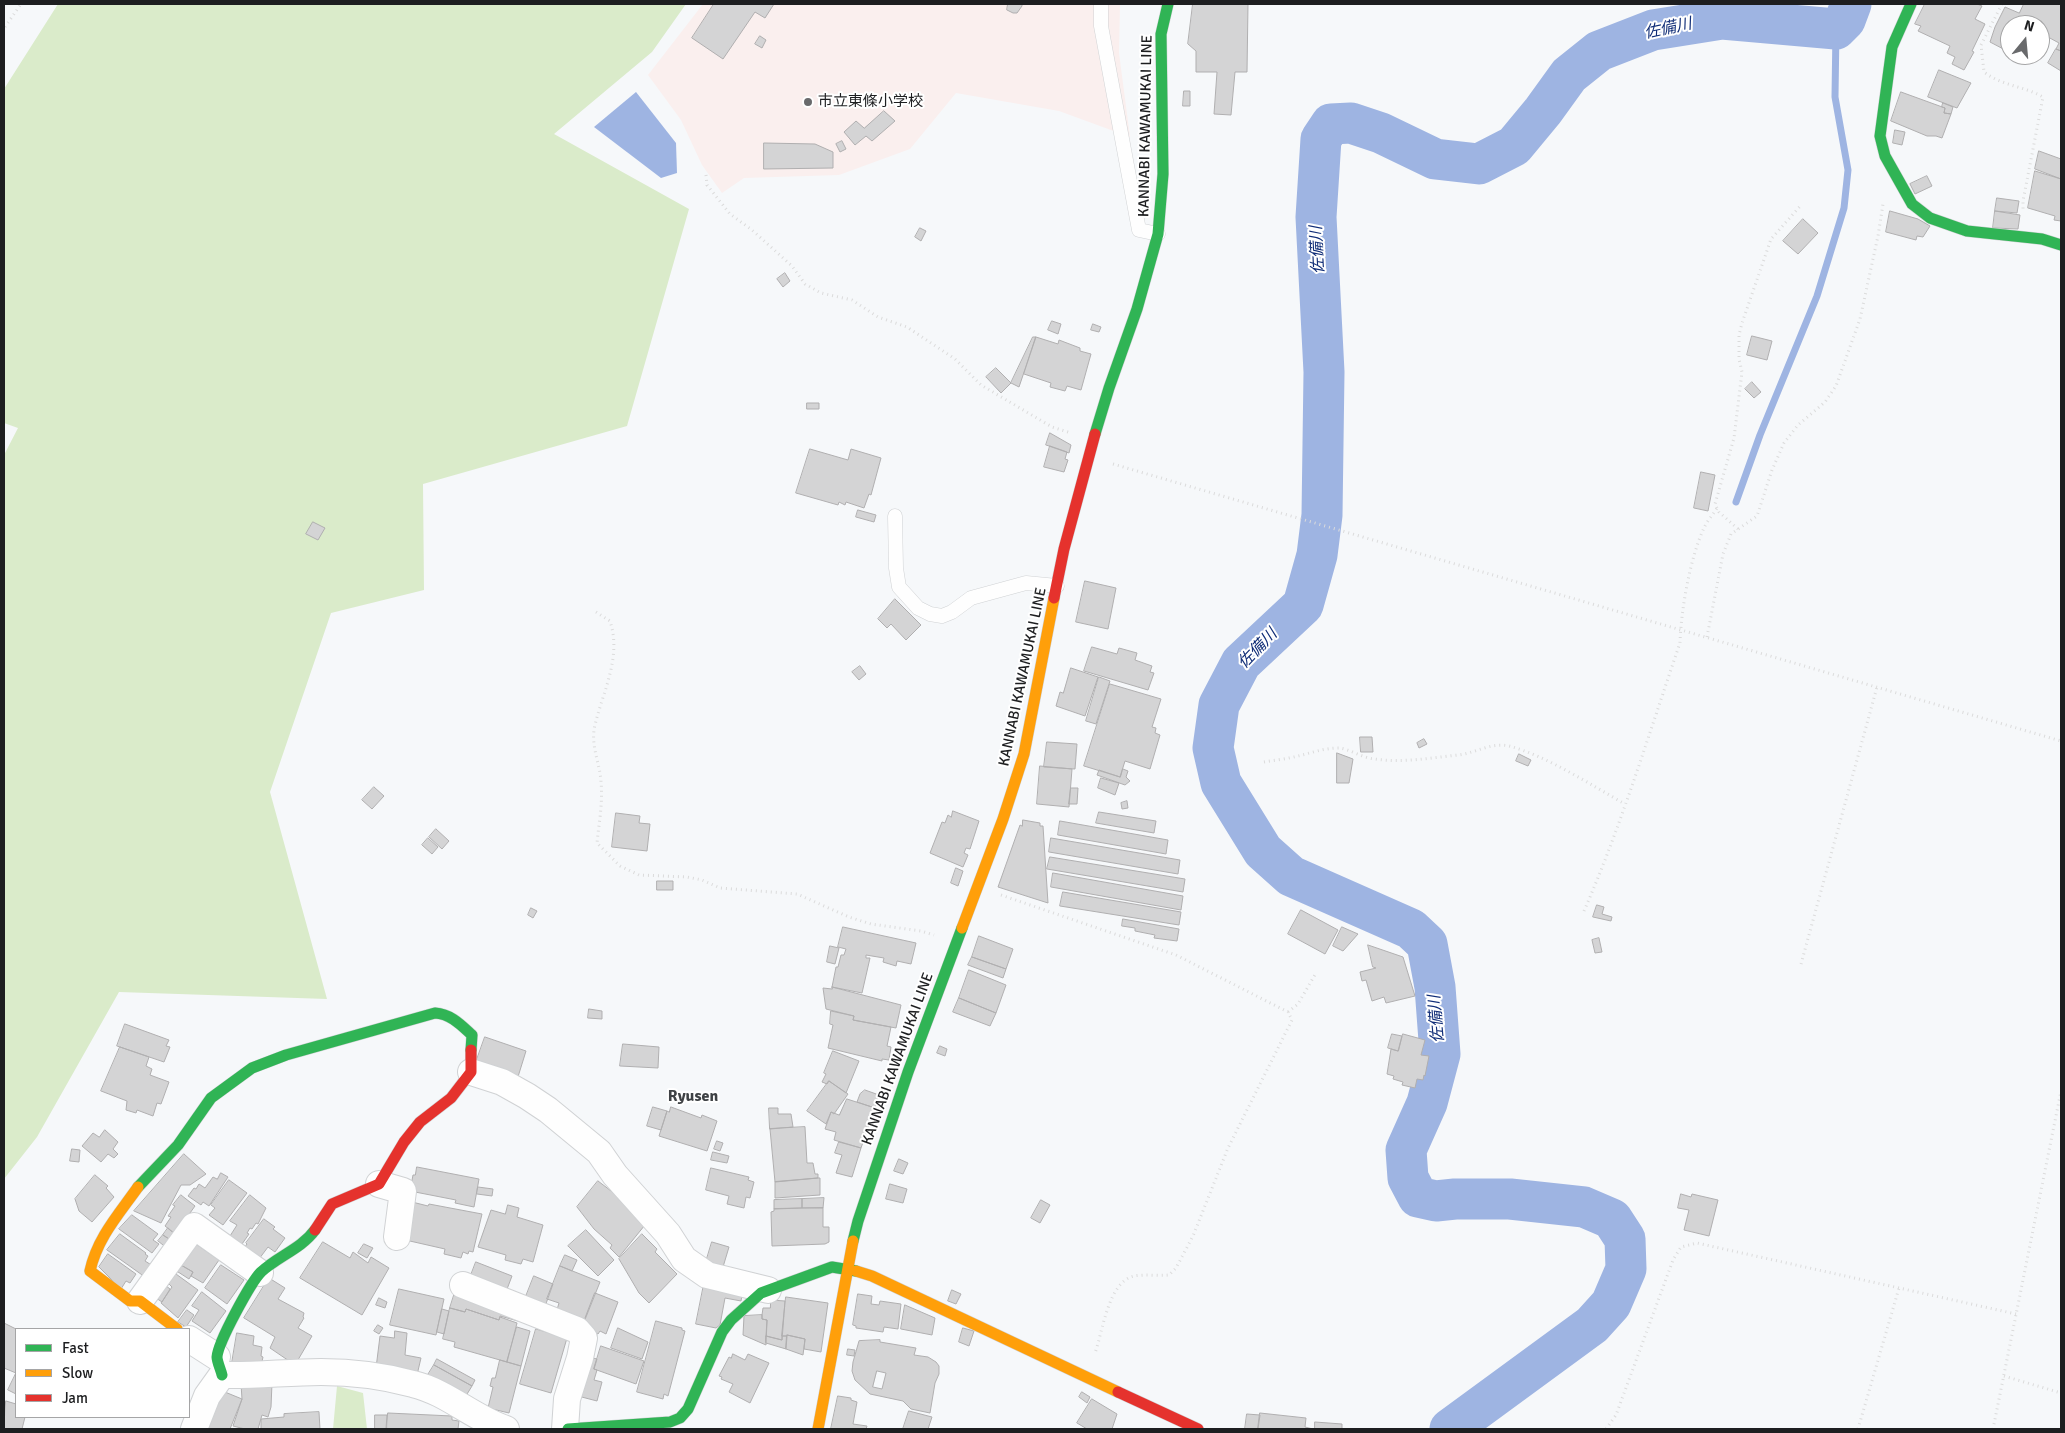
<!DOCTYPE html>
<html>
<head>
<meta charset="utf-8">
<style>
  body { margin:0 }
  #map { position:relative; width:2065px; height:1433px; overflow:hidden; background:#f6f8fa; font-family:Signika,sans-serif }
  canvas { display:block }
  .frame { position:absolute; inset:0; border:5px solid #1d1e20; pointer-events:none }
  .legend { position:absolute; left:15px; top:1328px; width:175px; height:90px; box-sizing:border-box; background:#fff; border:1px solid #a5a5a6; margin:0; padding:6px 9px; list-style:none; font-size:15px; color:#1d1e20 }
  .legend li { display:flex; align-items:center; gap:10px; height:25px }
  .legend b { width:25px; border:1px solid #a5a5a6 }
  .north { position:absolute; left:2000px; top:15px; width:50px; height:50px; box-sizing:border-box; background:#fff; border:1px solid #a5a5a6; border-radius:50%; rotate:17deg; font-size:14px; font-weight:700; line-height:20px; text-align:center; color:#1d1e20 }
  .north::after { content:''; display:block; margin:auto; width:18px; height:22px; background:#696a6c; clip-path:polygon(50% 0,100% 100%,50% 72%,0 100%) }
</style>
</head>
<body>
<div id="map">
<canvas width="2065" height="1433"></canvas>
<div class="frame"></div>
<ul class="legend">
<li><b style="height:6px;background:#30b455"></b>Fast</li>
<li><b style="height:6px;background:#ff9f0a"></b>Slow</li>
<li><b style="height:6px;background:#e5322d"></b>Jam</li>
</ul>
<div class="north">N</div>
</div>
<script>
const c = document.querySelector('canvas').getContext('2d');
c.lineJoin = 'round';
function fillPath(path, color) { c.fillStyle = color; c.fill(path, 'evenodd'); }
function trace(path, color, width, dash) { c.strokeStyle = color; c.lineWidth = width; c.lineCap = dash ? 'butt' : 'round'; c.setLineDash(dash || []); c.stroke(path); }
function label(font, color, halo, rows, align = 'center') {
  c.font = font + ' Signika,"Noto Sans JP",sans-serif'; c.lineWidth = 4; c.setLineDash([]); c.textBaseline = 'middle'; c.strokeStyle = halo; c.fillStyle = color; for (const [text, x, y, turn = 0] of rows) {
    c.save(); c.translate(x, y); c.rotate((+turn || 0) * Math.PI / 180); c.textAlign = isNaN(turn) ? turn : align; if (halo) c.strokeText(text, 0, 0); c.fillText(text, 0, 0); c.restore();
  }
}
fillPath(new Path2D(`
  M703,4H1120L1119,53L1130,137L1059,111L956,93L910,149L839,175L744,178L722,193L702,165L681,120L648,75Z`), '#faefee');
fillPath(new Path2D(`
  M58,4H686L652,52L554,134L689,209L627,426L423,484L424,590L331,613L270,792L327,999L119,992L37,1137L4,1179V455L18,428L4,423V89Z
  M337,1386L363,1393L367,1429H333Z`), '#daebca');
fillPath(new Path2D(`
  M636,92L676,143L677,173L661,178L594,127Z`), '#9eb4e2');
trace(new Path2D(`
  M1736,502L1760,435L1817,296L1844,208L1848,170L1835,97L1836,29`), '#9eb4e2', 7);
trace(new Path2D(`
  M1450,1429L1592,1325L1611,1304L1626,1269L1625,1239L1612,1219L1584,1207L1510,1199H1455L1436,1201L1418,1197L1408,1178L1406,1150L1427,1103L1440,1054L1435,987L1427,944L1411,929L1291,876L1263,851L1221,783L1213,748L1219,705L1241,663L1303,605L1317,555L1322,515L1324,372L1316,217L1321,139L1331,124L1351,123L1381,133L1435,159L1479,164L1514,146L1543,111L1569,75L1599,51L1653,30L1722,19L1836,29L1845,20L1851,4`), '#9eb4e2', 41);
const building = new Path2D(`
  M714,4H774L765,18L755,12L723,59L692,38Z
  M1008,4H1022V6L1017,13H1013L1007,10Z
  M1193,4H1248L1247,72H1235L1231,115L1214,114L1217,72H1196V51L1188,44Z
  M1925,4H1977L1982,6L1975,19L1985,24L1972,51L1974,52L1964,70L1952,64L1955,57L1947,53L1950,46L1918,31L1921,26L1915,24Z
  M2024,4H2061V51L2056,49L2059,43L2048,37L2042,49H2040V25H2010L2009,52L1990,42L1995,27L2005,7L2019,13Z
  M760,36L766,40L762,48L755,44Z
  M2056,49L2061,51V71L2048,63Z
  M1939,70L1971,83L1957,108L1928,97Z
  M1184,91H1190V106H1183Z
  M1901,92L1945,108L1944,113L1951,114L1942,138L1936,136H1927L1891,121Z
  M1943,103L1953,107L1951,114L1944,113L1945,108L1942,107Z
  M884,111L895,121L872,141L866,136L855,145L844,132L856,121L864,128Z
  M1895,130L1905,132L1902,145L1893,143Z
  M842,141L846,149L840,152L836,144Z
  M764,143L815,144L833,152V168L764,169Z
  M2039,151L2061,159V179L2035,169Z
  M2035,171L2061,179V221L2054,220L2055,216L2028,208Z
  M1927,176L1932,186L1915,194L1910,184Z
  M1997,198L2019,201L2017,213L1995,211Z
  M1890,211L1918,219L1930,226L1923,237L1917,236L1916,240L1886,232Z
  M1995,211L2020,215L2018,229L1993,228Z
  M1803,219L1818,233L1798,254L1783,241Z
  M920,228L926,231L921,241L915,237Z
  M785,273L790,281L783,287L777,279Z
  M1052,321L1061,324L1058,334L1048,330Z
  M1093,324L1101,327L1099,332L1091,330Z
  M1752,336L1772,341L1767,360L1747,355Z
  M1033,337H1036L1019,387L1011,383Z
  M1036,337L1058,344L1059,340L1080,348V351L1091,354L1081,390L1067,386L1065,391L1050,387L1051,383L1024,374Z
  M996,368L1011,383L1001,393L986,377Z
  M1752,382L1761,392L1754,398L1745,389Z
  M807,403H819V409H807Z
  M1050,433L1071,445L1069,453L1046,445Z
  M1050,446L1067,452L1065,459L1068,460L1064,472L1044,467Z
  M810,449L848,460L851,449L881,458L871,495L869,494L864,508L846,502L845,505L839,502L838,505L796,493Z
  M1701,472L1715,475L1708,511L1694,508Z
  M858,510L876,515L874,522L856,517Z
  M313,522L325,528L318,540L306,534Z
  M1085,581L1116,588L1108,629L1076,622Z
  M895,599L921,625L906,640L891,624L887,628L878,619Z
  M1092,647L1117,654L1119,648L1137,653L1135,660L1152,666L1150,672L1154,673L1148,690L1084,671Z
  M860,666L866,674L859,680L852,672Z
  M1071,668L1098,677L1085,716L1056,706L1060,692L1063,693Z
  M1099,677L1110,681L1096,724L1086,721Z
  M1110,684L1161,699L1152,727L1156,728L1155,733L1160,735L1150,769L1125,761L1120,777L1084,766Z
  M1360,737H1372L1373,752H1361Z
  M1424,739L1427,744L1419,748L1417,743Z
  M1047,742L1077,744L1075,769L1044,767Z
  M1337,753L1353,759L1349,783H1337Z
  M1519,754L1531,760L1528,766L1516,761Z
  M1040,766L1072,769L1069,807L1037,804Z
  M1123,769L1128,771L1126,777L1130,781L1125,785L1097,775L1099,770L1120,777Z
  M1101,778L1119,783L1115,795L1098,788Z
  M374,787L384,796L372,809L362,800Z
  M1071,788H1078L1077,804H1069Z
  M1127,801L1128,808L1122,809L1121,803Z
  M953,811L979,821L970,849L966,848L964,853L968,855L963,867L930,853L942,822L945,823L948,815L951,817Z
  M1099,812L1156,821L1154,833L1096,823Z
  M616,813L640,816L639,823L650,824L647,851L612,847Z
  M1023,820L1040,823V826H1043L1048,903L998,887L1020,825L1022,826Z
  M1060,821L1168,840L1166,854L1058,835Z
  M436,829L449,841L442,849L429,837Z
  M428,838L438,847L432,854L422,845Z
  M1051,838L1180,860L1178,874L1049,852Z
  M1050,857L1185,879L1183,892L1047,869Z
  M956,868L963,871L958,886L951,883Z
  M1053,873L1183,896L1181,910L1051,887Z
  M657,881H673V890H657Z
  M1063,892L1181,912L1179,925L1060,906Z
  M1597,905L1604,907L1602,914L1612,917L1611,921L1593,917Z
  M531,908L537,911L533,918L528,915Z
  M1301,910L1338,930L1325,954L1288,934Z
  M1123,919L1179,929L1177,941L1154,938L1155,935L1135,931V928L1122,926Z
  M843,927L916,943L911,964L897,961L896,966L883,962L884,958L866,955V958H870L862,993L832,987L836,967H838L841,955H844L846,949L838,947Z
  M1342,927L1358,934L1343,951L1333,946Z
  M979,936L1013,949L1006,969L972,957Z
  M1599,938L1602,952L1595,953L1592,940Z
  M1368,945L1403,957L1415,996L1386,1003L1384,997L1372,1001L1366,980L1362,981L1360,972L1376,968L1373,967Z
  M830,946L839,948L835,964L827,962Z
  M972,957L1006,969L1003,978L968,965Z
  M969,970L1006,985L996,1013L959,998Z
  M832,987L901,1005L896,1028L853,1020L854,1016L826,1009L823,988L832,989Z
  M959,998L996,1013L990,1026L953,1012Z
  M589,1009L602,1011V1019L588,1018Z
  M831,1011L854,1016L853,1020L891,1027L887,1046L891,1047L889,1060L882,1059V1061L828,1048L833,1025L830,1024Z
  M125,1024L169,1040L166,1046L170,1047L164,1062L117,1046Z
  M1392,1034L1402,1036L1398,1051L1388,1048Z
  M1403,1034L1425,1040L1421,1055L1429,1056L1425,1076L1424,1075L1423,1080L1417,1079L1415,1088L1402,1085L1403,1082L1393,1079L1394,1076L1387,1074L1391,1049L1398,1051Z
  M485,1037L526,1051L517,1080L475,1065Z
  M623,1044L659,1047L658,1068L620,1066Z
  M940,1046L947,1049L945,1056L937,1053Z
  M120,1047L149,1057L146,1066L152,1069L150,1075L169,1082L161,1104L157,1103L153,1116L137,1110L136,1113L126,1110L127,1101L101,1091Z
  M833,1051L859,1061L846,1093L829,1081L827,1084L822,1082L826,1074L824,1073Z
  M829,1081L848,1094L834,1114L831,1112L826,1124L807,1111Z
  M865,1090L879,1095L875,1108L857,1102L860,1094Z
  M847,1099L875,1108L861,1148L834,1140L836,1132L825,1129L831,1112L839,1115Z
  M653,1107L667,1111L661,1130L647,1126Z
  M671,1107L701,1118L702,1115L717,1121L707,1151L659,1136L667,1111L669,1112Z
  M769,1108H778V1114H791L793,1127L770,1129Z
  M805,1127L807,1163H813L815,1174H818V1178L775,1182L770,1129Z
  M105,1130L118,1142L113,1149L118,1154L114,1158L108,1154L101,1162L82,1146L93,1133L99,1137Z
  M717,1141L723,1143L720,1151L714,1149Z
  M839,1142L861,1148L852,1177L836,1173L842,1155L835,1153Z
  M72,1149L80,1150L79,1162L70,1161Z
  M713,1152L729,1156L727,1163L711,1160Z
  M184,1154L206,1174L190,1185H181L161,1223L134,1211Z
  M899,1159L908,1163L903,1174L894,1171Z
  M417,1167L479,1179L474,1207L455,1203L456,1200L410,1191L413,1175H415Z
  M711,1168L749,1177L748,1180L754,1182L750,1198L746,1197L744,1208L727,1204L729,1196L706,1190Z
  M221,1173L228,1177L209,1206L203,1202L201,1205L188,1196L194,1188L196,1189L199,1184L205,1188L213,1177L217,1179Z
  M95,1175L108,1186L106,1188L114,1197L92,1222L79,1211L75,1199Z
  M818,1178H820V1195L775,1198V1182Z
  M229,1180L247,1193L223,1225L209,1215L215,1208L211,1205Z
  M598,1181L649,1220L619,1257L610,1248L612,1245L594,1229L577,1207Z
  M890,1184L907,1189L903,1203L886,1199Z
  M478,1187L493,1189L492,1196L477,1194Z
  M1681,1194L1691,1197L1692,1194L1718,1200L1709,1236L1684,1230L1689,1210L1678,1208Z
  M181,1195L195,1206L175,1234L165,1226L171,1217L168,1216L175,1206L173,1205Z
  M250,1195L266,1208L258,1224L256,1223L252,1229L250,1228L247,1233L249,1234L242,1244L230,1236L237,1225L230,1221Z
  M824,1198L823,1208H802V1199Z
  M802,1199V1208L774,1209V1200Z
  M1041,1200L1050,1205L1040,1223L1031,1218Z
  M408,1201L428,1206L429,1204L482,1214L473,1252L469,1251L468,1254L463,1252L461,1258L444,1254L445,1249L401,1239Z
  M508,1205L519,1208L517,1217L543,1225L533,1262L523,1259L521,1264L505,1260L506,1255L478,1247L491,1210L505,1214Z
  M823,1208V1227H829V1242L825,1244L772,1246L771,1212L774,1211V1209Z
  M132,1215L158,1234L153,1240L159,1244L152,1253L119,1229Z
  M264,1219L275,1227L273,1229L285,1238L275,1252L268,1247L259,1259L244,1248L247,1244L246,1243Z
  M168,1228L175,1234L174,1242L163,1235Z
  M586,1230L614,1260L598,1276L568,1246Z
  M120,1234L146,1253L145,1254L148,1256L145,1261L153,1266L145,1277L107,1250Z
  M642,1234L657,1249L655,1252L677,1274L649,1303L639,1293L619,1259Z
  M163,1235L173,1242L168,1249L158,1241Z
  M323,1242L350,1258L353,1252L368,1263L371,1257L389,1268L362,1315L300,1278Z
  M712,1242L729,1247L723,1267L706,1262Z
  M196,1244L219,1260L203,1283L191,1276L193,1272L181,1265Z
  M364,1244L373,1248L367,1258L358,1253Z
  M108,1254L136,1274L130,1283L126,1281L121,1289L99,1267Z
  M565,1255L577,1260L572,1271L560,1266Z
  M476,1262L512,1276L504,1297L468,1283Z
  M179,1264L193,1272L189,1279L175,1270Z
  M221,1265L244,1280L227,1304L205,1288Z
  M560,1266L600,1282L584,1322L556,1313L559,1303L547,1299Z
  M176,1274L198,1290L178,1318L161,1303L172,1287L169,1284Z
  M534,1276L553,1284L543,1312L523,1304Z
  M269,1278L285,1288L278,1299L304,1313L303,1317L304,1318L298,1328L312,1336L295,1365L270,1348L275,1337L244,1318Z
  M704,1284L743,1290L741,1301L725,1298L720,1325L716,1328L696,1324Z
  M165,1285L170,1289L162,1302L156,1298Z
  M399,1289L444,1299L436,1335L390,1325Z
  M456,1289L521,1312L518,1321L500,1316L499,1320L466,1309L465,1312L450,1308Z
  M952,1290L961,1294L956,1304L948,1301Z
  M202,1292L226,1311L210,1333L192,1321L199,1310L192,1306Z
  M595,1293L618,1302L606,1334L600,1331L598,1334L582,1327Z
  M858,1294L872,1296L871,1304L879,1305L880,1301L901,1304L898,1329L884,1327L883,1332L856,1328V1326L853,1325Z
  M786,1297L828,1303L821,1352L804,1349L805,1339L787,1335V1336H782Z
  M379,1298L387,1302L385,1308L376,1305Z
  M771,1300L785,1301L782,1340L766,1336L767,1320L762,1319V1315L763,1308H770Z
  M905,1305L935,1318L932,1335L901,1329Z
  M450,1308L465,1312L466,1309L499,1320L500,1317L517,1323L507,1362L454,1347L455,1342L443,1339Z
  M442,1309L449,1311L444,1334L437,1332Z
  M187,1310L194,1315L186,1327L178,1322Z
  M762,1315V1319L767,1320L766,1345L743,1335L744,1316Z
  M656,1321L682,1328V1330L685,1331L668,1396L664,1394L663,1399L637,1392Z
  M4,1323L16,1329V1373L4,1368Z
  M378,1325L383,1328L379,1334L374,1331Z
  M517,1327L530,1331L521,1366L507,1362Z
  M618,1328L648,1342L642,1359L611,1348Z
  M963,1328L974,1331L969,1346L959,1342Z
  M536,1329L567,1338L551,1393L520,1384Z
  M395,1331L407,1333L405,1355L421,1358L417,1375L376,1368L380,1336L394,1338Z
  M237,1333L254,1336L253,1345L262,1347L261,1356L263,1357L261,1366L232,1363Z
  M787,1335L805,1339L803,1355L786,1349Z
  M766,1336L782,1340V1336H787L786,1349L766,1343Z
  M880,1340V1342L916,1348L914,1355L928,1357L936,1362L939,1366V1374L935,1383L930,1413L911,1409L903,1401L870,1394L855,1380L852,1371L853,1362L859,1341ZM877,1371L886,1373L882,1389L873,1387Z
  M601,1346L644,1361L636,1384L594,1369Z
  M848,1349L855,1350L854,1356L847,1355Z
  M733,1354L745,1360L748,1354L769,1363L750,1403L729,1392L733,1384L721,1379L722,1377L719,1376L729,1357L731,1358Z
  M584,1356L597,1359L594,1369L597,1370L594,1380L602,1382L597,1401L574,1395Z
  M437,1359L475,1380L472,1386L434,1365Z
  M500,1360L521,1366L509,1413L488,1408L493,1387L490,1386L492,1378H495Z
  M434,1365L472,1386L464,1399L426,1378Z
  M16,1373V1394L8,1390Z
  M272,1383L271,1407L268,1417L262,1415L258,1429H245L233,1426L242,1399L241,1384Z
  M220,1390L242,1399L230,1429H202Z
  M1082,1392L1090,1397L1087,1403L1079,1397Z
  M838,1396L851,1398V1400L857,1402L853,1424L867,1426L866,1429H831Z
  M1092,1399L1117,1414L1112,1429H1087L1077,1423Z
  M6,1401L16,1404V1417H25L22,1429H4Z
  M909,1411L932,1417L928,1429H903Z
  M319,1412L320,1429H261V1419L284,1417V1414Z
  M388,1413L452,1416V1420L459,1421L458,1429H387Z
  M1260,1413L1306,1418L1305,1427L1313,1429H1258Z
  M1247,1414L1260,1415L1258,1429H1245Z
  M375,1415H387L386,1429H375Z
  M1315,1422L1342,1424V1429H1315Z`);
fillPath(building, '#d4d4d5');
trace(building, '#b0afb0', 1);
const lane = new Path2D(`
  M1101,4V26L1139,230L1158,234
  M895,516L896,568L899,587L918,608L930,614L942,616L952,612L971,598L1026,583L1057,586`);
const street = new Path2D(`
  M471,1072L502,1082L527,1096L548,1110L599,1152L615,1175L668,1234L684,1259L707,1275L768,1290
  M379,1184L403,1191L397,1237
  M463,1285L577,1330L584,1338L580,1358L567,1399L565,1429
  M140,1301L194,1226L260,1273
  M189,1339L217,1357
  M194,1429L207,1396L222,1375C255,1376 288,1372 321,1372C351,1372 384,1376 413,1384C447,1392 473,1418 506,1429`);
const fast = new Path2D(`
  M1911,4L1892,47L1880,136L1885,156L1912,204L1930,218L1967,231L2042,239L2061,245
  M1095,434L1109,388L1137,309L1158,234L1163,174L1161,34L1168,4
  M138,1187L178,1145L211,1098L252,1068L286,1055L435,1013C451,1014 461,1025 472,1035L471,1050
  M853,1241L858,1221L908,1072L962,928
  M222,1375C221,1370 217,1362 217,1357C218,1342 251,1282 261,1272C278,1256 301,1249 315,1230
  M568,1429L670,1422L680,1418L688,1409L722,1332L731,1320L761,1293L832,1267L856,1271`);
const slow = new Path2D(`
  M962,928L1003,819L1024,754L1054,598
  M138,1187C119,1214 97,1238 90,1271L130,1301H140L177,1329
  M856,1271L872,1276L1118,1392
  M818,1429L853,1241`);
const jam = new Path2D(`
  M1054,598L1064,549L1095,434
  M315,1230L332,1204L379,1184L404,1142L420,1122L451,1098L471,1072V1050
  M1118,1392L1198,1429`);
trace(lane, '#d0d2d4', 15);
trace(street, '#d0d2d4', 28);
trace(fast, '#d0d2d4', 12);
trace(slow, '#d0d2d4', 12);
trace(jam, '#d0d2d4', 12);
trace(new Path2D(`
  M2002,4L1981,45L1984,72C2002,86 2024,86 2043,97L2023,201V212
  M5,27L21,4
  M706,175L707,185L730,214L752,230L792,266L805,284L821,293L852,300L878,317L907,327L955,359L981,385L1052,427L1071,433
  M1113,464L2061,741
  M1738,529L1719,512L1715,504L1734,438L1742,372L1739,359V335L1742,323L1771,239L1802,204
  M596,612L610,621C622,657 603,691 595,725C590,745 600,763 601,782C603,802 599,823 597,843L620,866L639,875L687,877L702,880L720,888L797,894L849,917L871,924L921,931L934,935
  M1707,637L1723,554L1731,534L1757,516L1772,470L1784,443L1798,425L1825,402L1836,386L1860,319L1878,236L1883,204
  M1264,762C1275,760 1287,759 1298,756C1311,753 1324,748 1339,748C1350,749 1362,758 1375,759C1402,763 1430,758 1458,755C1476,753 1491,742 1509,746C1547,756 1591,785 1625,804
  M1001,895L1176,955L1288,1012L1292,1020L1228,1148L1193,1236L1176,1268L1169,1275C1158,1276 1145,1274 1134,1276C1108,1282 1103,1331 1095,1353
  M1584,911C1622,824 1649,733 1680,643C1681,610 1690,558 1704,528C1707,521 1713,515 1717,508
  M1801,964L1877,687
  M1288,1012L1298,1004L1316,973
  M2004,1376L2061,1393
  M1606,1429L1616,1415L1673,1260L1681,1247L1697,1243L2016,1314
  M1858,1429L1899,1288
  M1993,1429L2061,1091`), '#dbdbdb', 3, [1, 4]);
trace(lane, '#fefefe', 14);
trace(street, '#fefefe', 26);
trace(fast, '#30b455', 11);
trace(slow, '#ff9f0a', 11);
trace(jam, '#e5322d', 11);
for (const [x, y, r, color] of [
  [808,102,5,"#696a6c"]
]) { const dot = new Path2D(); dot.arc(x, y, r, 0, 2 * Math.PI); c.fillStyle = color; c.fill(dot); trace(dot, '#fff', 2); }
label('15px', '#1d1e20', '#fff', [
  ["市立東條小学校",818,102]
], 'left');
label('15px', '#1d1e20', '#fff', [
  ["KANNABI KAWAMUKAI LINE",1146,126,-89],
  ["KANNABI KAWAMUKAI LINE",1023,677,-78],
  ["KANNABI KAWAMUKAI LINE",898,1059,-70]
]);
label('italic 16px', '#102d77', '#fff', [
  ["佐備川",1668,29,-12],
  ["佐備川",1318,250,-93],
  ["佐備川",1258,649,-46],
  ["佐備川",1437,1019,-95]
]);
label('bold 16px', '#3f4245', '#fff', [
  ["Ryusen",693,1097]
]);
</script>
</body>
</html>
